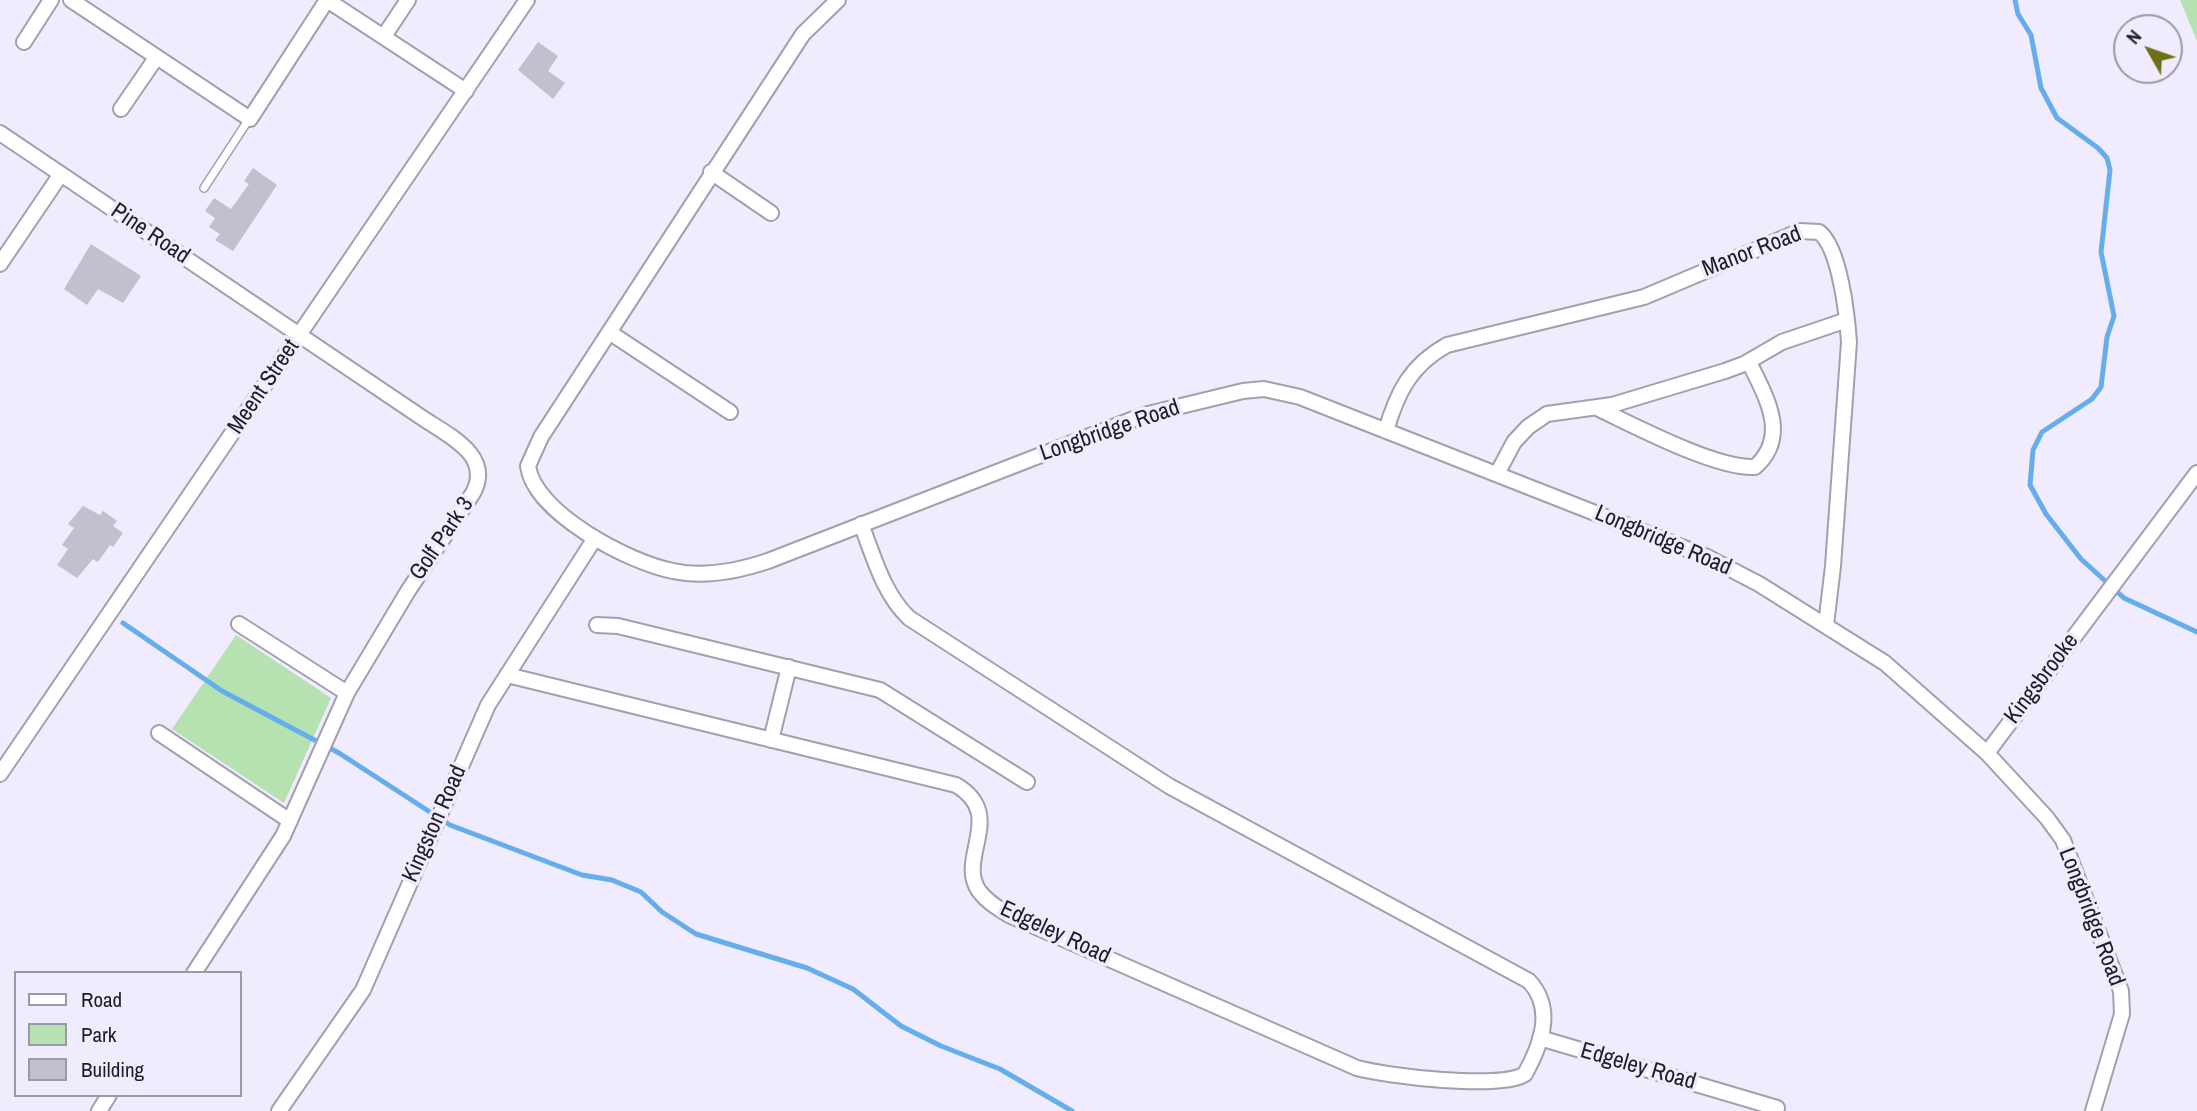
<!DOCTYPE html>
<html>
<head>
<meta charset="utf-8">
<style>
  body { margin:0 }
  #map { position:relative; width:2197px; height:1111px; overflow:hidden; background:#f0ebfd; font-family:"Archivo Narrow",sans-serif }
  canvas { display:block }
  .legend { position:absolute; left:14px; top:971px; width:228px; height:126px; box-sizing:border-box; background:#f0ebfd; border:2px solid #9c99a6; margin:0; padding:9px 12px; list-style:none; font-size:21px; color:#1f1d24 }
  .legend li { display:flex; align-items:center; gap:14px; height:35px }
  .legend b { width:35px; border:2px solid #9c99a6 }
  .north { position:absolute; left:2113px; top:14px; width:70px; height:70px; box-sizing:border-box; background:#f0ebfd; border:2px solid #9c99a6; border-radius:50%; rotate:310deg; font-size:19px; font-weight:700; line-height:28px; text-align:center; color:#1f1d24 }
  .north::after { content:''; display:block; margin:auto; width:24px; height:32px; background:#6e7116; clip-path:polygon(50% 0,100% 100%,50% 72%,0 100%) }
</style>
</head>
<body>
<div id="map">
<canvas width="2197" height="1111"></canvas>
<ul class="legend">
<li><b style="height:9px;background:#fff"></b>Road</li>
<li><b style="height:19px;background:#b6e2b2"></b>Park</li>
<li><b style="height:19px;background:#c3bfcf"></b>Building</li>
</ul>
<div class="north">N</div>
</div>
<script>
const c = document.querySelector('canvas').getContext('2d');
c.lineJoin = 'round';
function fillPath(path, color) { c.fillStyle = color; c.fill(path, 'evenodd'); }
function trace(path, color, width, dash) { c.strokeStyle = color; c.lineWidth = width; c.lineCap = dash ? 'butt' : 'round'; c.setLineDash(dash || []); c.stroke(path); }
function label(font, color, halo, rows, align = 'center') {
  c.font = font + ' "Archivo Narrow",sans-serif'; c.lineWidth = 7; c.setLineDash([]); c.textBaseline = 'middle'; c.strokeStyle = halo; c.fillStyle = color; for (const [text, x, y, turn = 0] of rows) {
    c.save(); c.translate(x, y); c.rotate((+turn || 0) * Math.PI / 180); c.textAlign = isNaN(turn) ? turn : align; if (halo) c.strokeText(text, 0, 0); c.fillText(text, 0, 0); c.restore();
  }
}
fillPath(new Path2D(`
  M2180,0H2197V41Z
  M236,635L331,698L284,803L172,729Z`), '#b6e2b2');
trace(new Path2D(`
  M2015,0L2018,14L2031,35L2041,88L2057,118L2098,148L2107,158L2110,170L2101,252L2114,316L2107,337L2101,387L2092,399L2042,432L2033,450L2030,485L2046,514L2081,559L2124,598L2197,632
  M123,623L222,691L339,753L450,825L582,875L612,880L641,892L662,912L696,934L807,968L853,989L901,1026L941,1046L1000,1069L1072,1111`), '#65aeeb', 5);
fillPath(new Path2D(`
  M538,42L558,56L548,71L565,83L553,99L518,70Z
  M253,168L277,185L233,251L215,240L220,234L209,227L215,218L205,211L214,198L231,209L249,184L244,181Z
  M91,244L141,276L123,303L98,289L87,305L64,289Z
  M83,506L100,515L103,511L117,521L113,526L123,533L113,547L110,545L98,562L93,559L77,578L57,565L68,549L62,545L74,528L68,524Z`), '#c3bfcf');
const lane = new Path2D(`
  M204,188L249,119`);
const street = new Path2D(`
  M71,0L250,119L327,0
  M327,0L466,91
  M838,0L803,34L541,437L528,466C534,513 630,563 673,571C705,578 738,571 768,561L1144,415L1243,391L1264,389L1300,397L1707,557L1759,584L1885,663L1987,753L2047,818L2063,840L2121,991L2122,1014L2093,1111
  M384,36L408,0
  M24,42L51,0
  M121,109L156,58
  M0,133L418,415C445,434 494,454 473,493L408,591L347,693L283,836L194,973
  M711,172L771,213
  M0,264L61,174
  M609,332L730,412
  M1597,408C1635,426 1716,469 1755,467C1790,436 1766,397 1749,362
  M1386,431C1397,392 1411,365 1447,345L1644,297L1800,231L1819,232C1840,248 1847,315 1849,342L1833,566L1826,625
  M1497,474L1514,442L1528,427L1547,414L1612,405L1725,371L1744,364L1782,342L1847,320
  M239,624L347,693
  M597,625L618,626L880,690L1027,782
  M507,675L956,785C1007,815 956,858 979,891C987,902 998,908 1009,915L1357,1068C1387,1076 1501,1090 1525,1074C1541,1045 1555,1009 1529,981L1169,786L909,618C883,593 874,557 861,524
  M159,733L290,821
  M771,740L789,667
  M1987,753L2197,473
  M0,774L527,0
  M1540,1038L1777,1108
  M99,1111L109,1095
  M279,1111L363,990L488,705L595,538`);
trace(lane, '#a49faf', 10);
trace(street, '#a49faf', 18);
trace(lane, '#fff', 7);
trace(street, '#fff', 14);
label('23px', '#1f1d24', '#f0ebfd', [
  ["Pine Road",150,234,34],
  ["Manor Road",1752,252,-21],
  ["Meent Street",264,387,-56],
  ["Longbridge Road",1110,431,-19],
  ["Golf Park 3",442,539,-56],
  ["Longbridge Road",1663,541,23],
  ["Kingsbrooke",2042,679,-53],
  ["Kingston Road",435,824,-66],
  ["Longbridge Road",2091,917,69],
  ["Edgeley Road",1055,933,25],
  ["Edgeley Road",1638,1067,16]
]);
</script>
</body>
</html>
